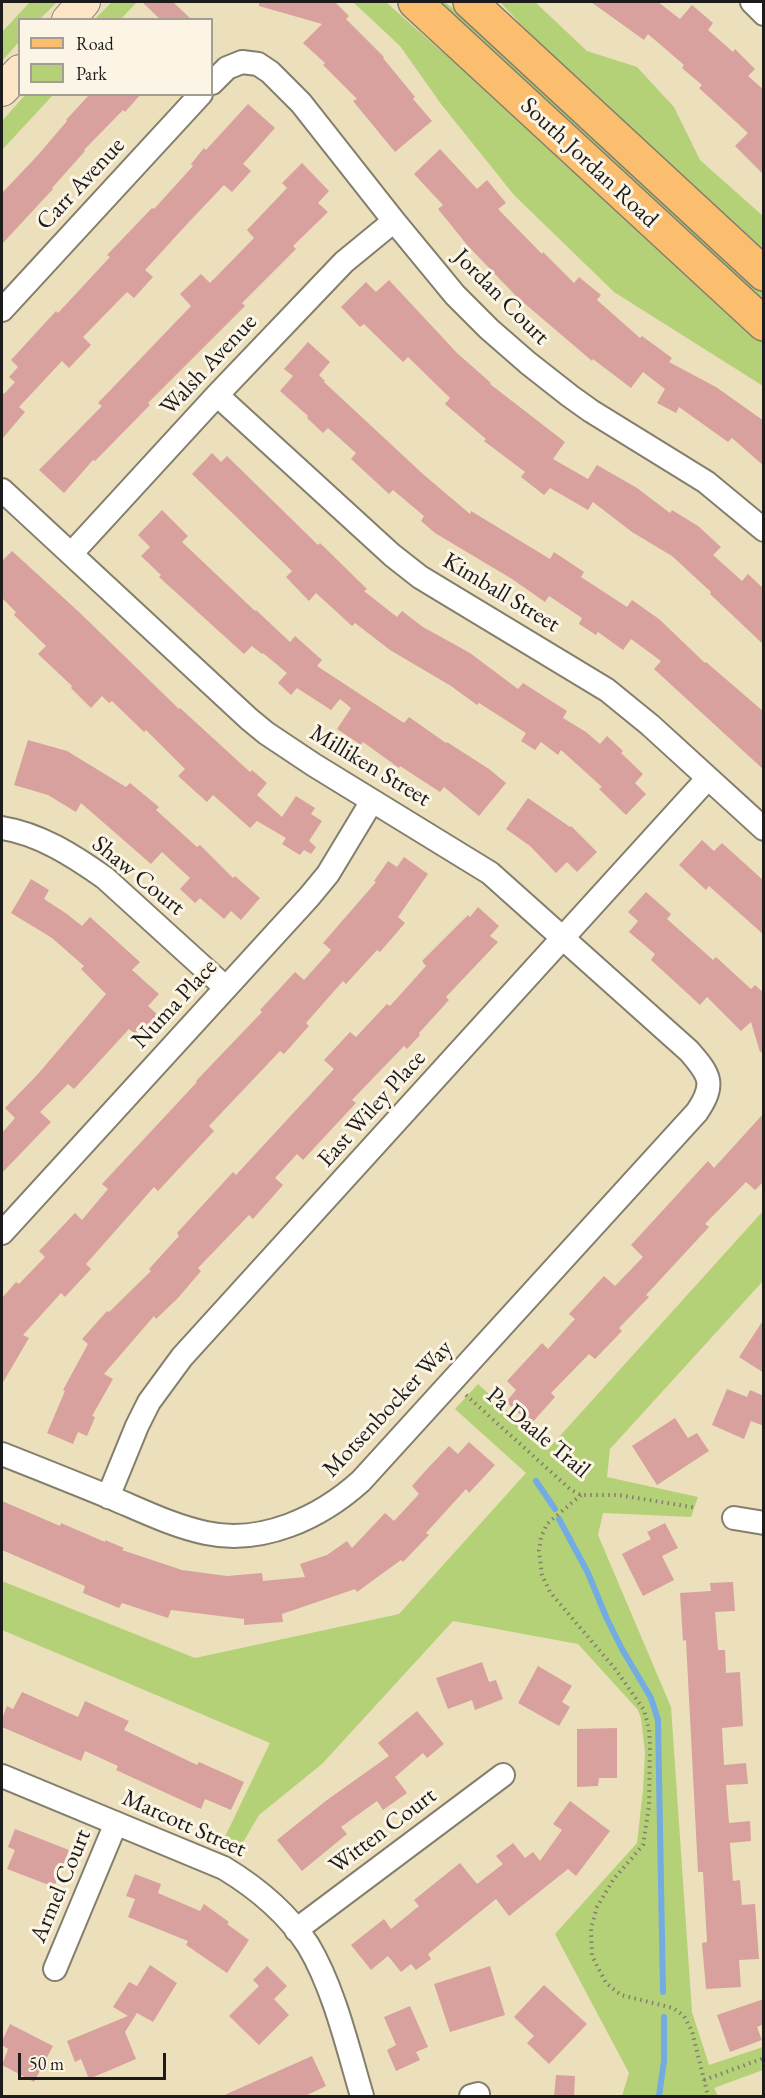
<!DOCTYPE html>
<html>
<head>
<meta charset="utf-8">
<style>
  body { margin:0 }
  #map { position:relative; width:765px; height:2098px; overflow:hidden; background:#ecdfbc; font-family:"EB Garamond",serif }
  canvas { display:block }
  .frame { position:absolute; inset:0; border:3px solid #1c1c1c; pointer-events:none }
  .legend { position:absolute; left:18px; top:18px; width:195px; height:78px; box-sizing:border-box; background:#fcf5e5; border:2px solid #a29e95; margin:0; padding:8px 10px; list-style:none; font-size:18px; color:#1c1c1c }
  .legend li { display:flex; align-items:center; gap:12px; height:30px }
  .legend b { width:30px; border:2px solid #a29e95 }
  .scale { position:absolute; left:18px; top:2053px; width:148px; height:27px; box-sizing:border-box; border:3px solid #1c1c1c; border-top:0; padding-left:8px; font-size:18px; line-height:21px; white-space:nowrap; color:#1c1c1c; -webkit-text-stroke:4px #fcf5e5; paint-order:stroke }
</style>
</head>
<body>
<div id="map">
<canvas width="765" height="2098"></canvas>
<div class="frame"></div>
<ul class="legend">
<li><b style="height:8px;background:#fbbd6e"></b>Road</li>
<li><b style="height:16px;background:#b5d177"></b>Park</li>
</ul>
<div class="scale">50 m</div>
</div>
<script>
const c = document.querySelector('canvas').getContext('2d');
c.lineJoin = 'round';
function fillPath(path, color) { c.fillStyle = color; c.fill(path, 'evenodd'); }
function trace(path, color, width, dash) { c.strokeStyle = color; c.lineWidth = width; c.lineCap = dash ? 'butt' : 'round'; c.setLineDash(dash || []); c.stroke(path); }
function label(font, color, halo, rows, align = 'center') {
  c.font = font + ' "EB Garamond",serif'; c.lineWidth = 6; c.setLineDash([]); c.textBaseline = 'middle'; c.strokeStyle = halo; c.fillStyle = color; for (const [text, x, y, turn = 0] of rows) {
    c.save(); c.translate(x, y); c.rotate((+turn || 0) * Math.PI / 180); c.textAlign = isNaN(turn) ? turn : align; if (halo) c.strokeText(text, 0, 0); c.fillText(text, 0, 0); c.restore();
  }
}
fillPath(new Path2D(`
  M30,2H57L40,19L20,20L19,42L2,61V32Z
  M112,2H137L121,19H95Z
  M353,2H386L440,50L498,96L763,339V386L614,292L514,195L441,104L400,46Z
  M434,2H445L501,48L763,290V306Z
  M500,2H535L587,51L637,67L674,107L700,160L763,216V255L564,70Z
  M26,94L53,95L2,150V121Z
  M763,1211V1281L610,1449L607,1477L698,1497L691,1517L603,1513L598,1535L671,1707L692,2012L709,2065L763,2047V2070L714,2088L718,2096H622L629,2073L555,1934L637,1843L643,1790L645,1753L641,1718L638,1710L578,1644L453,1621L322,1764L259,1815L238,1851L222,1843L270,1743L2,1630V1581L195,1658L399,1614L526,1473L455,1409L478,1384L549,1448Z`), '#b5d177');
trace(new Path2D(`
  M536,1481L555,1509
  M559,1519L588,1573L607,1619L622,1649L651,1698L658,1720L663,1992
  M659,2096L664,2061V2017`), '#72ace2', 6);
fillPath(new Path2D(`
  M142,2H173L192,20H161Z
  M259,2H335L349,16L346,19L384,57L383,58L415,97L413,99L432,121L395,152L353,101L357,99L323,65L325,63L303,43L322,24L259,6Z
  M591,2H658L680,19L692,5L713,23L708,30L733,52L735,49L755,69L748,76L764,90V175L735,146L748,133L699,88L702,85L682,68L684,65L648,34L644,40Z
  M90,94H141L125,112L123,110L84,150L85,151L52,188L53,189L2,244V193L38,155L67,121L66,120Z
  M248,104L275,128L243,164L251,171L232,192L224,185L188,223L145,270L153,277L134,298L127,292L83,337L91,345L69,368L62,361L19,407L25,412L2,439V391L4,394L15,382L9,377L18,367L11,360L56,311L58,313L110,257L107,255L152,208L154,209L193,166L191,164L204,148L206,150Z
  M440,149L477,189L487,180L506,203L498,209L542,254L543,252L574,283L579,277L601,295L597,300L640,338L642,336L672,358L669,362L716,387L764,421V466L732,438L728,442L679,407L676,413L657,403L665,389L643,372L631,388L593,359L592,361L517,297L468,246L438,209L443,205L414,174Z
  M302,163L329,191L318,203L328,212L293,246L296,249L242,303L245,306L148,403L150,405L95,461L93,460L64,493L39,470L102,406L98,403L191,306L180,294L201,274L210,283L254,238L247,230L287,188L282,183Z
  M389,280L457,353L491,383L490,384L565,442L553,459L588,479L597,465L637,488L670,513L672,510L698,526L721,547L713,555L742,581L748,574L764,589V645L710,594L711,592L672,556L632,532L593,502L588,510L550,488L544,495L521,477L525,472L484,441L486,439L445,404L450,398L408,357L403,362L364,324L360,327L341,307L366,282L376,292Z
  M308,342L330,362L319,375L325,381L324,382L424,475L470,514L471,511L550,559L554,552L584,572L581,577L627,607L632,600L659,619L705,663L706,662L764,712V770L654,669L661,661L631,639L623,650L598,632L596,635L579,624L582,618L549,596L545,602L512,579L435,533L421,521L424,516L393,490L389,494L351,459L356,453L328,428L323,433L307,418L308,416L280,391L293,376L284,369Z
  M212,453L221,462L227,456L318,545L320,543L367,589L364,591L397,617L402,611L423,627L470,653L518,689L523,683L567,711L563,718L586,732L600,744L607,736L623,751L621,753L643,774L635,783L646,794L626,815L599,789L602,787L561,750L558,755L541,742L535,750L521,741L526,733L479,703L477,705L451,686L390,650L355,623L352,626L316,593L309,601L286,577L292,571L192,474Z
  M162,510L188,536L182,542L255,611L256,610L290,642L295,636L322,660L317,666L404,723L409,717L446,743L447,742L489,769L506,783L479,816L444,787L440,792L400,766L399,768L363,742L361,745L337,729L351,708L340,699L331,710L297,688L291,695L278,683L287,673L263,653L262,654L252,646L244,654L159,577L161,575L141,556L150,547L138,535Z
  M12,551L79,612L179,709L180,708L250,772L252,770L267,783L257,795L282,817L296,796L315,808L311,814L322,821L309,841L316,847L311,854L304,850L300,855L282,844L286,838L257,821L250,828L213,795L207,802L178,776L185,769L146,730L144,732L112,701L109,703L102,696L91,708L71,688L72,686L38,654L46,646L14,615L16,612L2,598V561Z
  M28,740L67,751L126,787L130,783L159,807L156,810L197,847L200,845L233,878L235,876L260,898L241,920L231,911L224,919L200,898L195,903L180,889L190,878L162,852L151,864L81,803L76,812L48,795L14,785Z
  M528,798L570,827L571,826L597,852L577,872L567,862L556,873L530,846L506,829Z
  M702,840L714,851L722,843L764,881V935L709,886L706,890L679,865Z
  M404,857L428,874L398,917L405,923L380,952L377,950L346,984L343,981L306,1023L309,1026L284,1054L280,1051L209,1126L214,1131L158,1191L154,1187L86,1264L91,1269L65,1297L61,1293L23,1335L29,1338L2,1384V1298L16,1282L19,1284L45,1257L39,1251L75,1213L82,1220L108,1189L102,1184L197,1082L196,1081L262,1012L260,1010L295,972L304,980L331,950L323,943L376,882L374,881L388,861L397,867Z
  M31,879L49,890L44,899L67,914L82,926L90,917L140,962L132,970L159,994L148,1006L159,1016L139,1038L129,1029L74,1089L68,1084L40,1112L51,1122L2,1173V1133L15,1118L5,1108L38,1074L106,994L81,969L84,966L52,938L11,913Z
  M646,892L671,914L667,919L713,960L716,957L751,989L755,985L764,993V1051L760,1052L751,1022L741,1031L707,997L700,1005L651,960L655,954L629,932L638,921L628,912Z
  M478,907L499,926L490,936L498,942L446,997L449,1000L419,1033L420,1035L407,1049L404,1046L352,1100L356,1103L303,1160L297,1154L275,1178L283,1185L253,1219L249,1215L198,1268L201,1271L178,1298L156,1319L154,1316L104,1374L113,1379L92,1416L95,1417L87,1436L78,1432L73,1444L47,1433L65,1391L63,1390L88,1344L82,1339L107,1311L109,1312L151,1271L149,1269L179,1236L177,1233L233,1172L236,1175L334,1069L324,1060L350,1032L356,1037L387,1004L390,1006L426,966L422,961L468,915L470,917Z
  M764,1113V1181L755,1190L746,1182L705,1224L709,1227L646,1295L649,1297L619,1328L622,1331L595,1359L589,1354L551,1393L555,1397L531,1424L506,1402L516,1390L507,1381L542,1343L548,1349L575,1319L569,1314L604,1276L615,1286L643,1257L631,1245L708,1161L714,1168Z
  M764,1319V1373L739,1357Z
  M727,1389L747,1397L750,1390L764,1396V1426L751,1421L744,1439L712,1425Z
  M675,1418L688,1438L697,1433L709,1451L657,1485L632,1446Z
  M469,1442L495,1465L469,1493L466,1489L426,1533L429,1535L403,1562L401,1560L357,1592L355,1589L282,1614L283,1622L244,1625V1619L171,1610L168,1618L122,1603L119,1608L83,1593L85,1586L2,1550V1501L60,1526L61,1523L105,1542V1540L124,1548L122,1550L182,1570L227,1576L262,1573L263,1581L305,1577L300,1564L327,1555L347,1541L352,1548L385,1513L394,1521L419,1494L412,1486L428,1468L449,1446L458,1454Z
  M665,1523L678,1548L662,1556L674,1580L643,1596L622,1554L651,1539L647,1532Z
  M733,1582L735,1611L715,1612L718,1650H725L726,1673L740,1672L743,1726L722,1728L724,1765L746,1763L748,1784L726,1785L729,1823L750,1821L751,1841L730,1843L733,1881L740,1880L742,1905L755,1904L759,1959L739,1960L741,1987L706,1989L702,1943L707,1942L703,1872H698L686,1640L683,1641L680,1593L711,1591L710,1583Z
  M482,1662L489,1682L496,1680L503,1699L475,1710L472,1700L448,1709L436,1678Z
  M538,1666L572,1686L562,1702L570,1707L559,1726L518,1703Z
  M22,1692L78,1717L85,1701L129,1721L124,1730L197,1765L199,1762L244,1782L231,1810L205,1799L201,1809L116,1770L118,1766L85,1751L81,1761L2,1727V1719L7,1706L13,1709Z
  M417,1711L444,1744L427,1758L423,1753L395,1777L407,1793L383,1810L377,1801L341,1827L347,1834L302,1871L277,1840L327,1800L389,1756L378,1743Z
  M617,1728V1778H599L598,1786L577,1787V1729Z
  M570,1801L610,1831L576,1876L568,1869L509,1916L496,1899L428,1954L431,1959L416,1970L411,1964L401,1972L388,1956L371,1970L351,1945L384,1919L391,1929L419,1906L414,1900L460,1863L477,1884L503,1864L496,1856L513,1843L525,1858L533,1852L540,1861L562,1830L553,1824Z
  M15,1829L69,1850L54,1887L7,1869L15,1850L8,1847Z
  M135,1874L161,1884L158,1893L200,1911L204,1904L229,1922L227,1924L249,1940L227,1973L186,1945L188,1941L128,1917L135,1899L126,1896Z
  M150,1965L177,1983L153,2022L137,2013L125,2032L136,2059L89,2079L81,2059L75,2062L67,2041L128,2016L113,2007L129,1982L137,1986Z
  M267,1966L287,1986L274,1999L289,2015L259,2045L229,2016L259,1986L253,1980Z
  M490,1966L505,2015L450,2032L434,1984Z
  M544,1985L587,2024L549,2064L527,2043L534,2036L514,2017Z
  M764,1999V2024L757,2027L762,2040L730,2052L717,2015Z
  M410,2006L428,2047L416,2052L420,2060L396,2071L387,2050L396,2045L384,2017Z
  M10,2024L53,2046L34,2082L2,2065L8,2049L2,2045V2041Z
  M312,2056L326,2086L303,2097H220Z
  M556,2075L575,2076L574,2097H554Z`), '#d8a19d');
const street = new Path2D(`
  M752,2L764,14
  M212,83L227,68L242,62L258,64L270,72L301,103L394,221L455,295L489,329L528,363L570,396L591,411L706,482L764,530
  M2,310L201,94
  M217,395L392,555L420,577L607,690L650,725L764,829
  M2,490L249,719L266,733L314,765L490,873L689,1051C710,1075 716,1084 697,1112L361,1481C320,1518 262,1545 206,1533C173,1526 143,1511 112,1498C75,1483 38,1468 2,1454
  M71,554L217,395L344,262L394,221
  M2,828C40,834 74,856 105,878L226,988
  M2,1233L309,897L328,874L372,801
  M108,1497L137,1426L149,1402L182,1357L708,778
  M734,1518L764,1523
  M2,1776L224,1868C257,1888 287,1913 308,1945C334,1988 348,2049 362,2096
  M296,1930L503,1775
  M55,1969L116,1823
  M471,2096L478,2094`);
const secondary = new Path2D(`
  M68,20L84,2
  M2,90L20,71`);
const primary = new Path2D(`
  M415,2L764,324
  M470,2L764,274`);
trace(street, '#847e6c', 26);
trace(secondary, '#847e6c', 34);
trace(primary, '#847e6c', 36);
trace(new Path2D(`
  M466,1395L571,1490L581,1495H619L697,1508
  M581,1495L547,1524L541,1537L539,1551L542,1575L550,1592L616,1670L644,1710L649,1729L650,1745L649,1806L643,1845L613,1880L597,1907L591,1929L592,1956L606,1983L621,1995L673,2008L684,2016L692,2031L708,2096
  M704,2080L764,2058`), '#847e6c', 4, [1.5, 4.5]);
trace(street, '#fff', 22);
trace(secondary, '#fde5c5', 32);
trace(primary, '#fbbd6e', 33);
label('24px', '#1c1c1c', '#fcf5e5', [
  ["South Jordan Road",589,163,43],
  ["Carr Avenue",81,184,-47],
  ["Jordan Court",501,297,45],
  ["Walsh Avenue",209,365,-47],
  ["Kimball Street",501,593,31],
  ["Milliken Street",370,766,31],
  ["Shaw Court",138,876,39],
  ["Numa Place",175,1004,-47],
  ["East Wiley Place",372,1109,-48],
  ["Motsenbocker Way",388,1409,-47],
  ["Pa Daale Trail",538,1433,40],
  ["Marcott Street",184,1824,24],
  ["Witten Court",383,1831,-37],
  ["Armel Court",61,1886,-67]
]);
</script>
</body>
</html>
